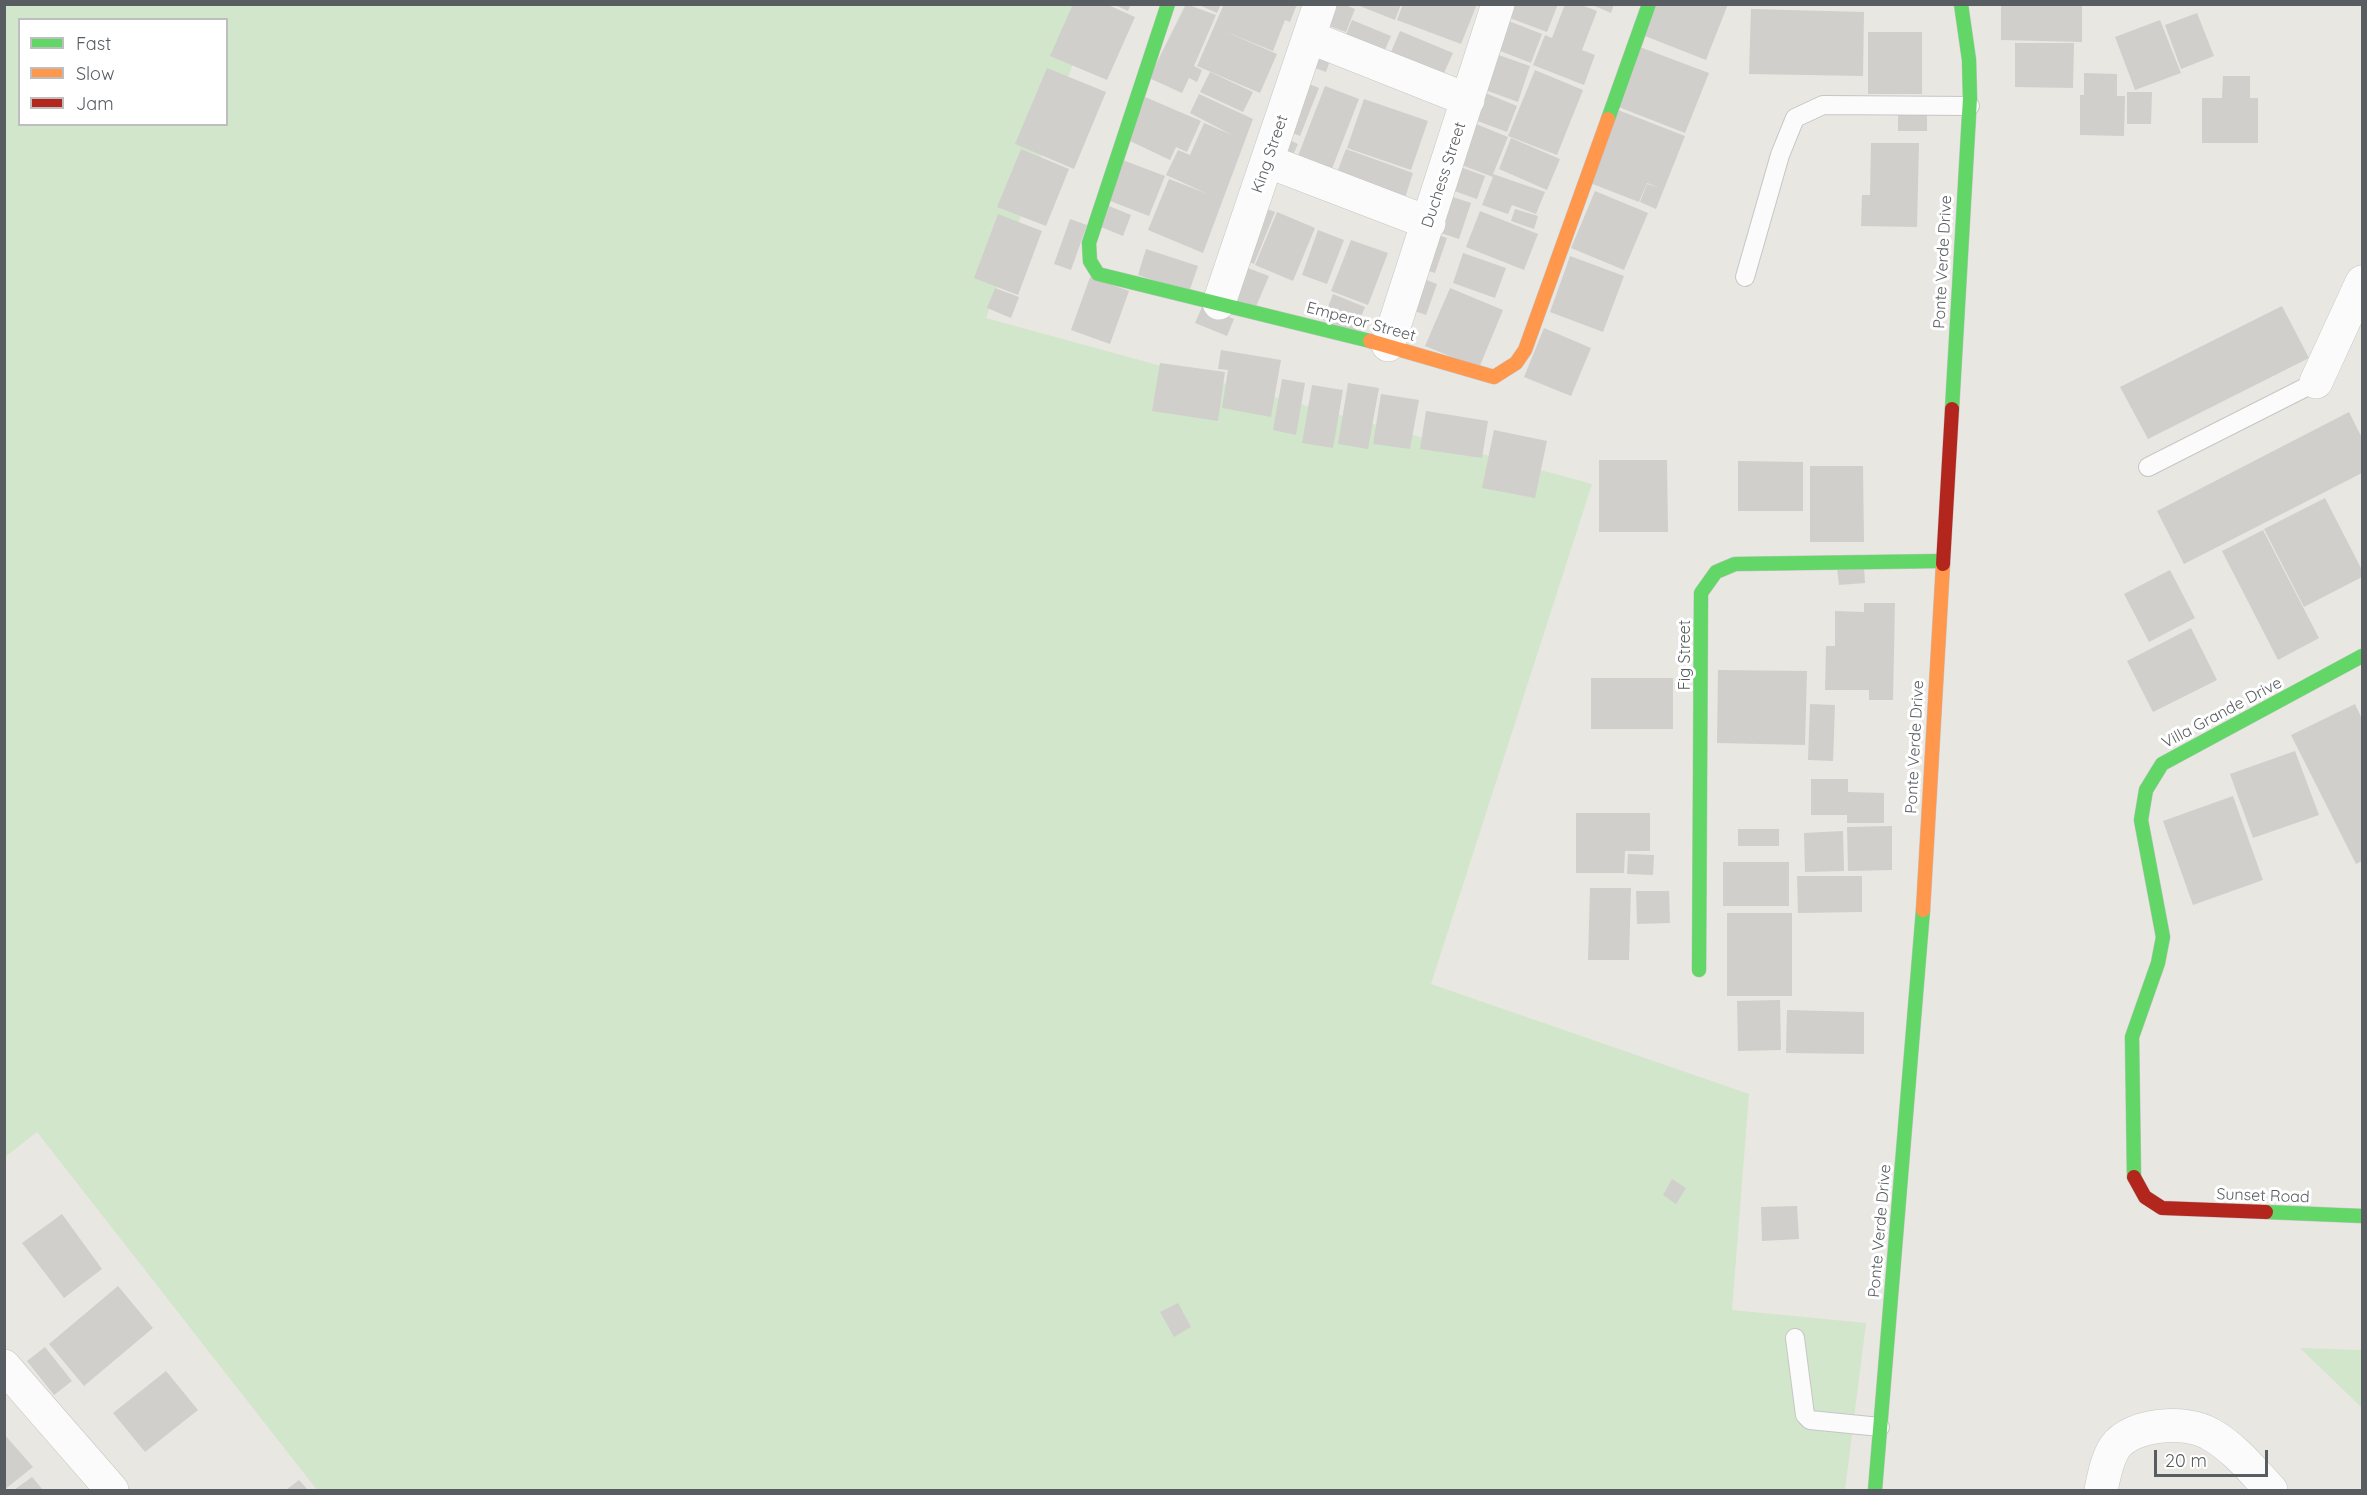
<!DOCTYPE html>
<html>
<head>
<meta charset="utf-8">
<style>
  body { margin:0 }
  #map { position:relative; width:2367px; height:1495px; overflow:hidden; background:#e9e7e2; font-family:Quicksand,sans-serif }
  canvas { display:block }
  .frame { position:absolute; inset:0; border:6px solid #585d61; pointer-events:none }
  .legend { position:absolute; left:18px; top:18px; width:210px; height:108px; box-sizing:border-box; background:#fff; border:2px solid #bcbec0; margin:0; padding:8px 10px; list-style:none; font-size:18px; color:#585d61 }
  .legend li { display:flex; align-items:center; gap:12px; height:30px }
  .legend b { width:30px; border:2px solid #bcbec0 }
  .scale { position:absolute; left:2154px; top:1450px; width:114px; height:27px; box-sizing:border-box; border:3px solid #585d61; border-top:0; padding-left:8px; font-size:18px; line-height:21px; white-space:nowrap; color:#585d61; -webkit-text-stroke:4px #fff; paint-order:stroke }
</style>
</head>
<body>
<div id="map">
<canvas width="2367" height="1495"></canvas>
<div class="frame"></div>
<ul class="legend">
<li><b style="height:8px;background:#63d668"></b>Fast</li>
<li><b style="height:8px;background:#ff974d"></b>Slow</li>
<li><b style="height:8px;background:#b3261e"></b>Jam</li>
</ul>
<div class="scale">20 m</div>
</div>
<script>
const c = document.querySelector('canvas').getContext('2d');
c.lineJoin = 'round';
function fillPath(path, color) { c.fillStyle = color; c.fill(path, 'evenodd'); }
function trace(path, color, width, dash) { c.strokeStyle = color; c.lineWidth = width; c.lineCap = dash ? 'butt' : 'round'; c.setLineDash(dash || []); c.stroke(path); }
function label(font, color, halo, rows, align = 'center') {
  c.font = font + ' Quicksand,sans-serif'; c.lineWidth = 6; c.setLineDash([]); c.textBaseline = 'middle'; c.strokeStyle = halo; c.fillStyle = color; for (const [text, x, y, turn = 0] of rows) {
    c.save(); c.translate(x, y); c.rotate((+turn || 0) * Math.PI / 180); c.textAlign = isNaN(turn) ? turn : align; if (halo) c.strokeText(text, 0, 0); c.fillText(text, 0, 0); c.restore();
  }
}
fillPath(new Path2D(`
  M5,5H1093L986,318L1592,484L1431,984L1749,1094L1732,1310L1866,1323L1845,1490H317L37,1132L5,1157ZM20,20H226V124H20Z
  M2300,1348L2362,1350V1408Z`), '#d2e6cc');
fillPath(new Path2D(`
  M1073,4H1106L1135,17L1107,80L1050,56Z
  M1113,4H1131L1128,11Z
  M1186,4L1216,15L1194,66L1202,70L1197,82L1189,78L1182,93L1149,78Z
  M1197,4H1221L1217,13Z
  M1224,4H1297L1290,22L1285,20L1273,51L1224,31L1277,54L1260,93L1197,66Z
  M1327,4H1343L1355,9L1346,32L1318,22Z
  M1355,4H1401L1395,20Z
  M1403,4H1477L1461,44L1397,20Z
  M1502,4H1558L1547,32L1499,14Z
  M1565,4H1579L1597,11L1582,50L1595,55L1584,85L1533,65L1545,35L1552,38Z
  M1590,4H1614L1611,13Z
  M1657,4H1728L1706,60L1645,36Z
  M2001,4H2082V42L2001,40Z
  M1751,9L1864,12L1863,76L1749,74Z
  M2197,13L2214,56L2181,69L2165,25Z
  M1501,18L1542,34L1531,63L1490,47Z
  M1352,20L1391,36L1381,59L1343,42Z
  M2160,20L2181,73L2135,90L2115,37Z
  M1400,31L1453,53L1440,82L1388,59Z
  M1868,32H1922V94H1868Z
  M2015,43H2074L2073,88L2015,87Z
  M1640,47L1709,73L1685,133L1616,106Z
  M1333,52L1326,72L1304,64Z
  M1490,52L1530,66L1518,102L1477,87Z
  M1047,68L1106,92L1074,169L1015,144Z
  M1535,70L1583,90L1557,155L1508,136Z
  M1210,72L1253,92L1243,112L1200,92Z
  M2084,73L2117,74V96H2125L2124,136L2080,135V95H2084Z
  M2223,76H2250V98H2258V143H2202V98H2222Z
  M1304,82L1319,88L1300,136L1285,130Z
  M1325,86L1359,99L1328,179L1294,166Z
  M1478,90L1517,106L1507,132L1467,117Z
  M2127,92H2152L2151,124H2127Z
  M1199,94L1253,119L1203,253L1148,230L1169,179L1208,194L1166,175L1178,150L1190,155L1204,123L1232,135L1190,113Z
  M1145,97L1201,121L1187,152L1176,147L1170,160L1130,141Z
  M1364,99L1428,121L1411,170L1347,148Z
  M1618,110L1685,136L1656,209L1640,202L1647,184L1660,188L1647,183L1639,202L1590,183Z
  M1898,112H1927V131H1898Z
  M1466,120L1508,137L1493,174L1545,192L1536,214L1512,205L1508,214L1482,205L1493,177L1451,161Z
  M1283,137L1298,144L1289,164Z
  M1511,138L1560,159L1547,190L1499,169Z
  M1871,143H1919L1917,227L1861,226L1862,195H1870Z
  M1021,149L1069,169L1046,226L997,207Z
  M1346,149L1413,173L1403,204L1334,180Z
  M1120,159L1165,176L1149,216L1105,199Z
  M1452,164L1485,176L1477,199L1443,187Z
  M1595,191L1648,213L1624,270L1571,248Z
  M1447,195L1471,203L1459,239L1435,231Z
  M1109,206L1131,215L1123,236L1101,227Z
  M1259,206L1275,212L1254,264L1238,257Z
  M1515,209L1538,216L1534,229L1511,221Z
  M1480,211L1538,234L1524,270L1466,247Z
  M1277,212L1315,228L1293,281L1255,265Z
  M998,214L1042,231L1018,295L974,278Z
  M1070,219L1087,225L1071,270L1054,264Z
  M1318,230L1344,240L1327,284L1302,275Z
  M1429,232L1447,238L1435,273L1418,267Z
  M1351,240L1388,253L1368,305L1331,291Z
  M1146,249L1198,266L1189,292L1138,275Z
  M1463,253L1506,268L1495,298L1453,283Z
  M1570,256L1624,276L1603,332L1550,312Z
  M1237,264L1269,276L1255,309L1223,296Z
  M1416,276L1437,284L1426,315L1404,307Z
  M1090,277L1129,291L1110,344L1071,330Z
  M995,288L1019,297L1011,318L987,308Z
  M1450,288L1503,310L1479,368L1425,346Z
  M1333,294L1365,307L1355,332L1323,320Z
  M2282,306L2309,358L2148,439L2120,387Z
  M1202,307L1234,319L1227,336L1195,323Z
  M1544,328L1591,348L1571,396L1524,377Z
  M1221,350L1281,360L1271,417L1222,408L1228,370L1218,369Z
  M1160,363L1225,372L1218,421L1152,411Z
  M1282,379L1305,383L1296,435L1273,430Z
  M1348,383L1379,388L1368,449L1338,444Z
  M1312,385L1343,390L1333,448L1302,443Z
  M1381,394L1419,400L1410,449L1373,444Z
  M1426,411L1488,421L1482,458L1420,449Z
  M2349,412L2362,438V473L2184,564L2157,511Z
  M1494,430L1547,441L1535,498L1482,488Z
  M1599,460H1667L1668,532H1599Z
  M1738,461L1803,462V511H1738Z
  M1810,466H1863L1864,542H1810Z
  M2325,498L2362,570V577L2304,607L2264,529Z
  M2263,530L2319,638L2278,660L2222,551Z
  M1864,566L1865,583L1839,585L1837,568Z
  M2170,570L2195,618L2149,642L2124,594Z
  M1864,603H1895L1893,700H1869V690H1825L1826,646H1835V611L1864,612Z
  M2191,628L2217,680L2153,712L2127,661Z
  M1718,670L1807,671L1805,745L1717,743Z
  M1591,678H1673V729H1591Z
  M1810,704L1835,705L1833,761L1808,760Z
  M2355,704L2362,719V861L2356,864L2291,735Z
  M2295,751L2319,815L2253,838L2230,774Z
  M1811,779H1848V792L1884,793V823H1847V815H1811Z
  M2233,796L2263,880L2193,905L2163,821Z
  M1576,813H1650V851H1625L1624,873H1576Z
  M1892,826V870L1848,871L1847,827Z
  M1738,829H1779V846H1738Z
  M1843,831L1844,871L1805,872L1804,833Z
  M1628,854L1654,855L1653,875L1627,874Z
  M1723,862H1789V906H1723Z
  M1797,876H1862V912L1798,913Z
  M1590,888H1631L1629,960H1588Z
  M1636,891H1669L1670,923L1637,924Z
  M1727,913H1792V996H1727Z
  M1780,1000L1781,1050L1738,1051L1737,1001Z
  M1787,1010L1864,1012V1054L1786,1053Z
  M1672,1179L1686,1188L1676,1204L1663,1195Z
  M1797,1206L1799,1239L1762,1241L1761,1207Z
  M62,1214L102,1269L64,1298L22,1243Z
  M118,1286L153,1328L84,1386L49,1344Z
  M1178,1303L1191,1327L1174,1337L1160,1312Z
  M45,1347L72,1381L54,1395L27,1361Z
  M166,1371L198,1410L145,1452L113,1413Z
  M4,1434L33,1467L4,1490Z
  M32,1477L43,1490H14Z
  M299,1480L308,1490H286Z`), '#d0cfcc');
const lane = new Path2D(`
  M1745,277L1780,155L1795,118L1823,105L1970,106
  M2148,467L2316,382
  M1795,1338L1805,1415L1810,1420L1880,1427`);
const street = new Path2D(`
  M1309,37L1468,100
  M1267,161L1429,223
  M1219,303L1320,4
  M1388,345L1498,4
  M2316,382L2362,282
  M4,1366L112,1490
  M2101,1490C2104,1476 2107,1459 2115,1447C2132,1423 2187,1420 2210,1434C2235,1448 2252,1470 2271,1490`);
const fast = new Path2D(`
  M1168,4L1089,243L1090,261L1098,274L1370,341
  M1608,119L1649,4
  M1952,409L1970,98L1969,60L1961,4
  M1699,970L1701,593L1716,572L1735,564L1942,561
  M2134,1177L2132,1037L2158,963L2163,937L2141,820L2146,790L2162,764L2362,656
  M2266,1212L2362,1216
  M1875,1490L1923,910`);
const slow = new Path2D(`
  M1370,341L1494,377L1516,363L1525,350L1608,119
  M1923,910L1943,564`);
const jam = new Path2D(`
  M1943,564L1952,409
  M2134,1177L2145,1197L2162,1208L2266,1212`);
trace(lane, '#c5c6c5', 20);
trace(street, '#c5c6c5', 34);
trace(fast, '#c6c6c6', 15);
trace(slow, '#c6c6c6', 15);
trace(jam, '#c6c6c6', 15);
trace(lane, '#fcfbfb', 18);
trace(street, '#fcfbfb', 33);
trace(fast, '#63d668', 14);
trace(slow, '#ff974d', 14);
trace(jam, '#b3261e', 14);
label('16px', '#585d61', '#fff', [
  ["King Street",1270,154,-71],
  ["Duchess Street",1444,175,-72],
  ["Ponte Verde Drive",1943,262,-87],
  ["Emperor Street",1361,322,15],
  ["Fig Street",1685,655,-90],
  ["Villa Grande Drive",2222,713,-28],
  ["Ponte Verde Drive",1915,747,-87],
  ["Sunset Road",2263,1196,2],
  ["Ponte Verde Drive",1880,1231,-85]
]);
</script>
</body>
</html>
